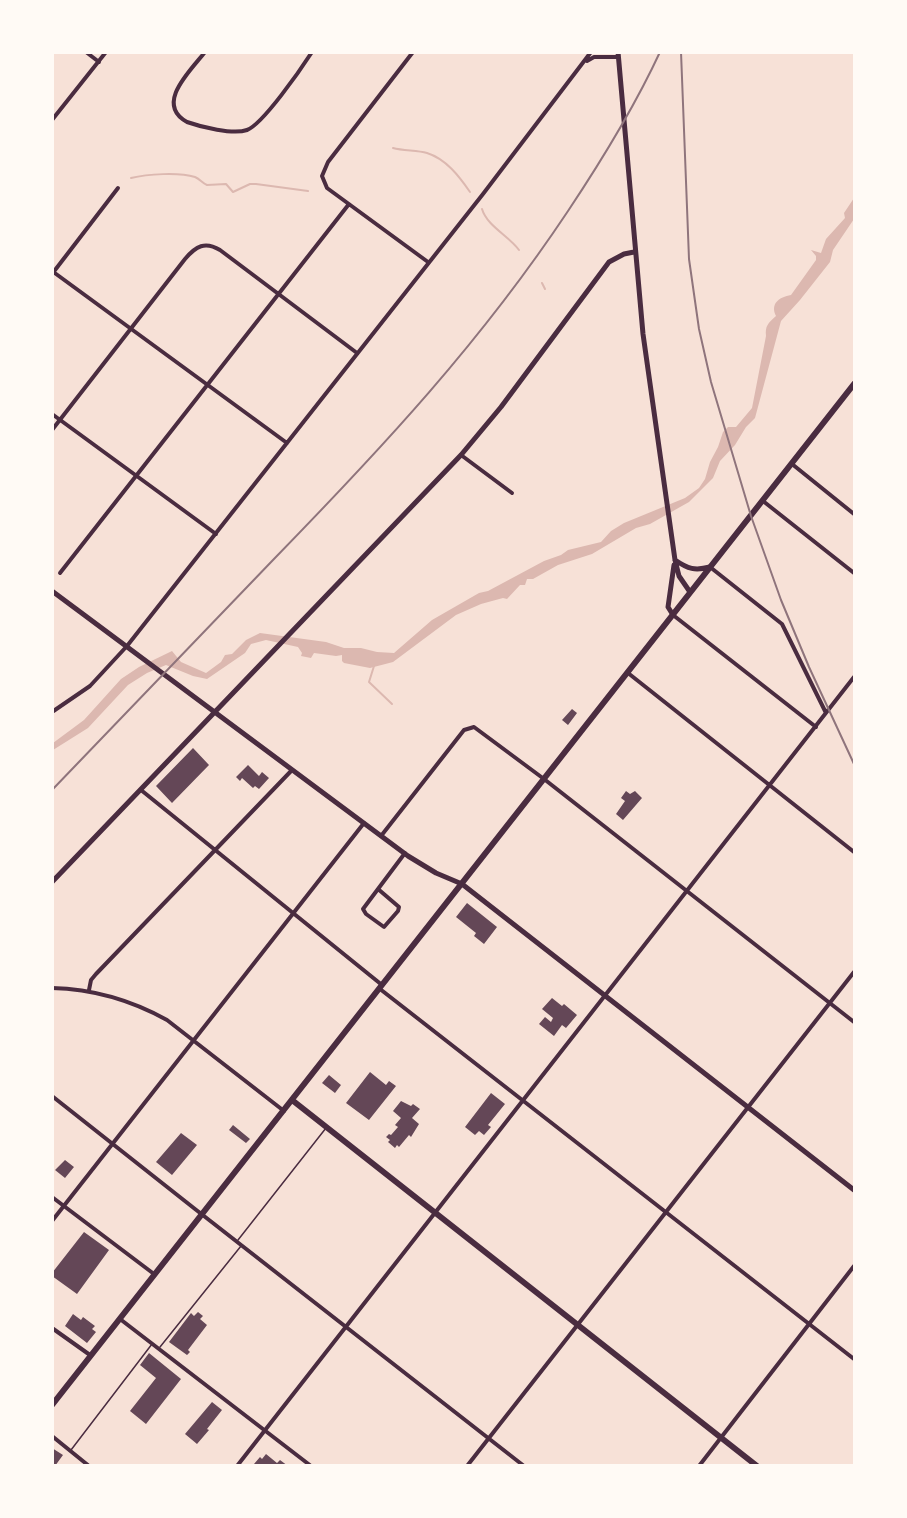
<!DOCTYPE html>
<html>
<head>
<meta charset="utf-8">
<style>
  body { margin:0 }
  #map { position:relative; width:907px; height:1518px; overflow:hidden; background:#f7e1d7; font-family:"IBM Plex Sans",sans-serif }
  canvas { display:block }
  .frame { position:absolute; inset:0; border:54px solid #fffaf5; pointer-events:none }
</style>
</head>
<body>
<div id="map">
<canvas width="907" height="1518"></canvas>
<div class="frame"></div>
</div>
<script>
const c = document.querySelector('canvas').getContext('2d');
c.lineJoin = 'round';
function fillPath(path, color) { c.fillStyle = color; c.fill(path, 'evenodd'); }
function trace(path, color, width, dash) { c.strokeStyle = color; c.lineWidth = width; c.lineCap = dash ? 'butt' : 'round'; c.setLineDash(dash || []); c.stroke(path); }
fillPath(new Path2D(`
  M854,198V219L833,250L830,262L800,300L781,321L755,418L746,427L735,445L720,461L713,478L689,502L650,524L636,528L592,554L558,565L533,579H527L525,585H520L507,599L503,598L481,604L456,615L393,662L370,668L344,663L342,661V655L336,656L314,653L311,658L301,656L302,653L298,647L266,640L251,644L245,653L207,679L193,676L166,665L147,673L128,685L88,728L53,750V743L84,720L121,679L139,667L172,651L181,662L206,673L221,662L225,655L232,654L246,640L260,633L326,642L344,648H361L377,652L394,653L432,620L479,593L488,591L544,561L561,555L568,550L601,542L611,531L624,523L685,498L699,488L705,479L710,462L718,447L723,432L728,427H736L752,408L766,336C765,326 768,323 776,316C770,304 779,297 791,295L816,260V256L811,250L821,253L826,239L845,218L844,213Z`), '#dcb8b0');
trace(new Path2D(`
  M393,148C404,151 417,150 427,153C446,159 459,176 470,192
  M131,178C147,174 179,172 195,177C200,179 202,183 207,185L226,184L233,192L250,184H256L308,191
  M482,209C487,226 509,236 519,250
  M542,283L545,289
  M374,666L369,682L392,704`), '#dcb8b0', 2);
fillPath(new Path2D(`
  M572,709L577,713L568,725L562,720Z
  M193,748L209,765L172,803L156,786Z
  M248,765L259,776L262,772L269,778L259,789L255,786L253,788L242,778L240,781L236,777Z
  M626,791L630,794L635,791L642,798L623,820L616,814L625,801L621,798Z
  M467,903L497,927L484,944L474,936L476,933L456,917Z
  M552,998L562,1006L564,1004L577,1015L566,1028L562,1025L554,1036L539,1024L545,1017L551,1022L553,1018L542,1009Z
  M370,1072L386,1085L389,1081L396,1086L369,1120L346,1103Z
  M329,1075L341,1085L335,1093L322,1083Z
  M491,1093L505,1104L488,1125L491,1127L484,1135L479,1131L475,1135L465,1127Z
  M401,1101L411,1106L413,1104L420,1109L412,1118L419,1124L411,1137L409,1135L399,1147L397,1145L395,1148L388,1142L390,1140L386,1137L389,1134L391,1135L398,1127L395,1125L401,1118L393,1111Z
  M233,1125L250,1139L246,1143L229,1130Z
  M181,1133L197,1145L172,1175L156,1162Z
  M65,1160L74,1167L65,1178L55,1170Z
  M84,1232L109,1250L77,1294L52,1276V1273Z
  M198,1312L203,1316L200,1319L207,1325L188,1350L190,1352L187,1355L169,1342L191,1313L194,1316Z
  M73,1314L81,1320L83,1317L95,1326L92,1329L96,1332L87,1343L65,1326Z
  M149,1353L181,1379L146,1424L130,1411L156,1378L140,1365Z
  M212,1402L222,1410L207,1429L209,1430L197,1444L185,1434Z
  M52,1448L63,1455L55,1466L52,1464Z
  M266,1454L277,1463L280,1460L288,1466L254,1464L260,1457L262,1459Z`), '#644757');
trace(new Path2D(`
  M238,1240L326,1128
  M160,1347L241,1246
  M71,1450L152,1344`), '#4a2c40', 1.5);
trace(new Path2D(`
  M86,52L99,62
  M205,52C191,70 154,104 187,122C201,127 233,135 247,130C263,124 301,69 312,52
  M413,52L328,162L322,176L327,188L428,262
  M587,61L594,57H618
  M52,120L106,52
  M52,271L287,443
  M52,274L118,188
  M52,414L216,534
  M52,430L185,259C196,246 205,241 220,250L357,353
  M461,455L512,493
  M792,464L854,514
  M763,501L854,573
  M710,567L782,624L826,713
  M60,573L349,204
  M673,615L816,727
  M628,673L854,852
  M52,712L90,686L127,646L483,194L591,52
  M141,790L382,985
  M381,836L464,730L474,727L544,779L854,1022
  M378,889L399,907L398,911L384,927L366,914L363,909L405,853
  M52,988C93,989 131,1000 167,1020L284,1111
  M380,989L854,1359
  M89,990L91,980L96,974L292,770
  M52,1096L195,1209L524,1466
  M52,1197L154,1274
  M52,1221L364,823
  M120,1319L311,1466
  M52,1328L90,1355
  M52,1436L89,1466
  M237,1466L854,677
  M467,1466L854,972
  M699,1466L854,1266`), '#4a2c40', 4);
trace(new Path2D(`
  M618,52L643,334L675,560L679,576L690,592
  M675,560C688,569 695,571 710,567
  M52,591L408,856L436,873L462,884L854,1190
  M673,615L668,607L674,565
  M52,882L461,455L501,407L609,262L624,254L634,252`), '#4a2c40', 5);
trace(new Path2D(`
  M292,1100L757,1466
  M52,1405L854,384`), '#4a2c40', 6);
trace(new Path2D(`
  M681,52L689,259L699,329L711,382L751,516L781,600L809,667L854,764
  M52,790C126,713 199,636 273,560C382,448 481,342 568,211C602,160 634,108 660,52`), '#8f747c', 2);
</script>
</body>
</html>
